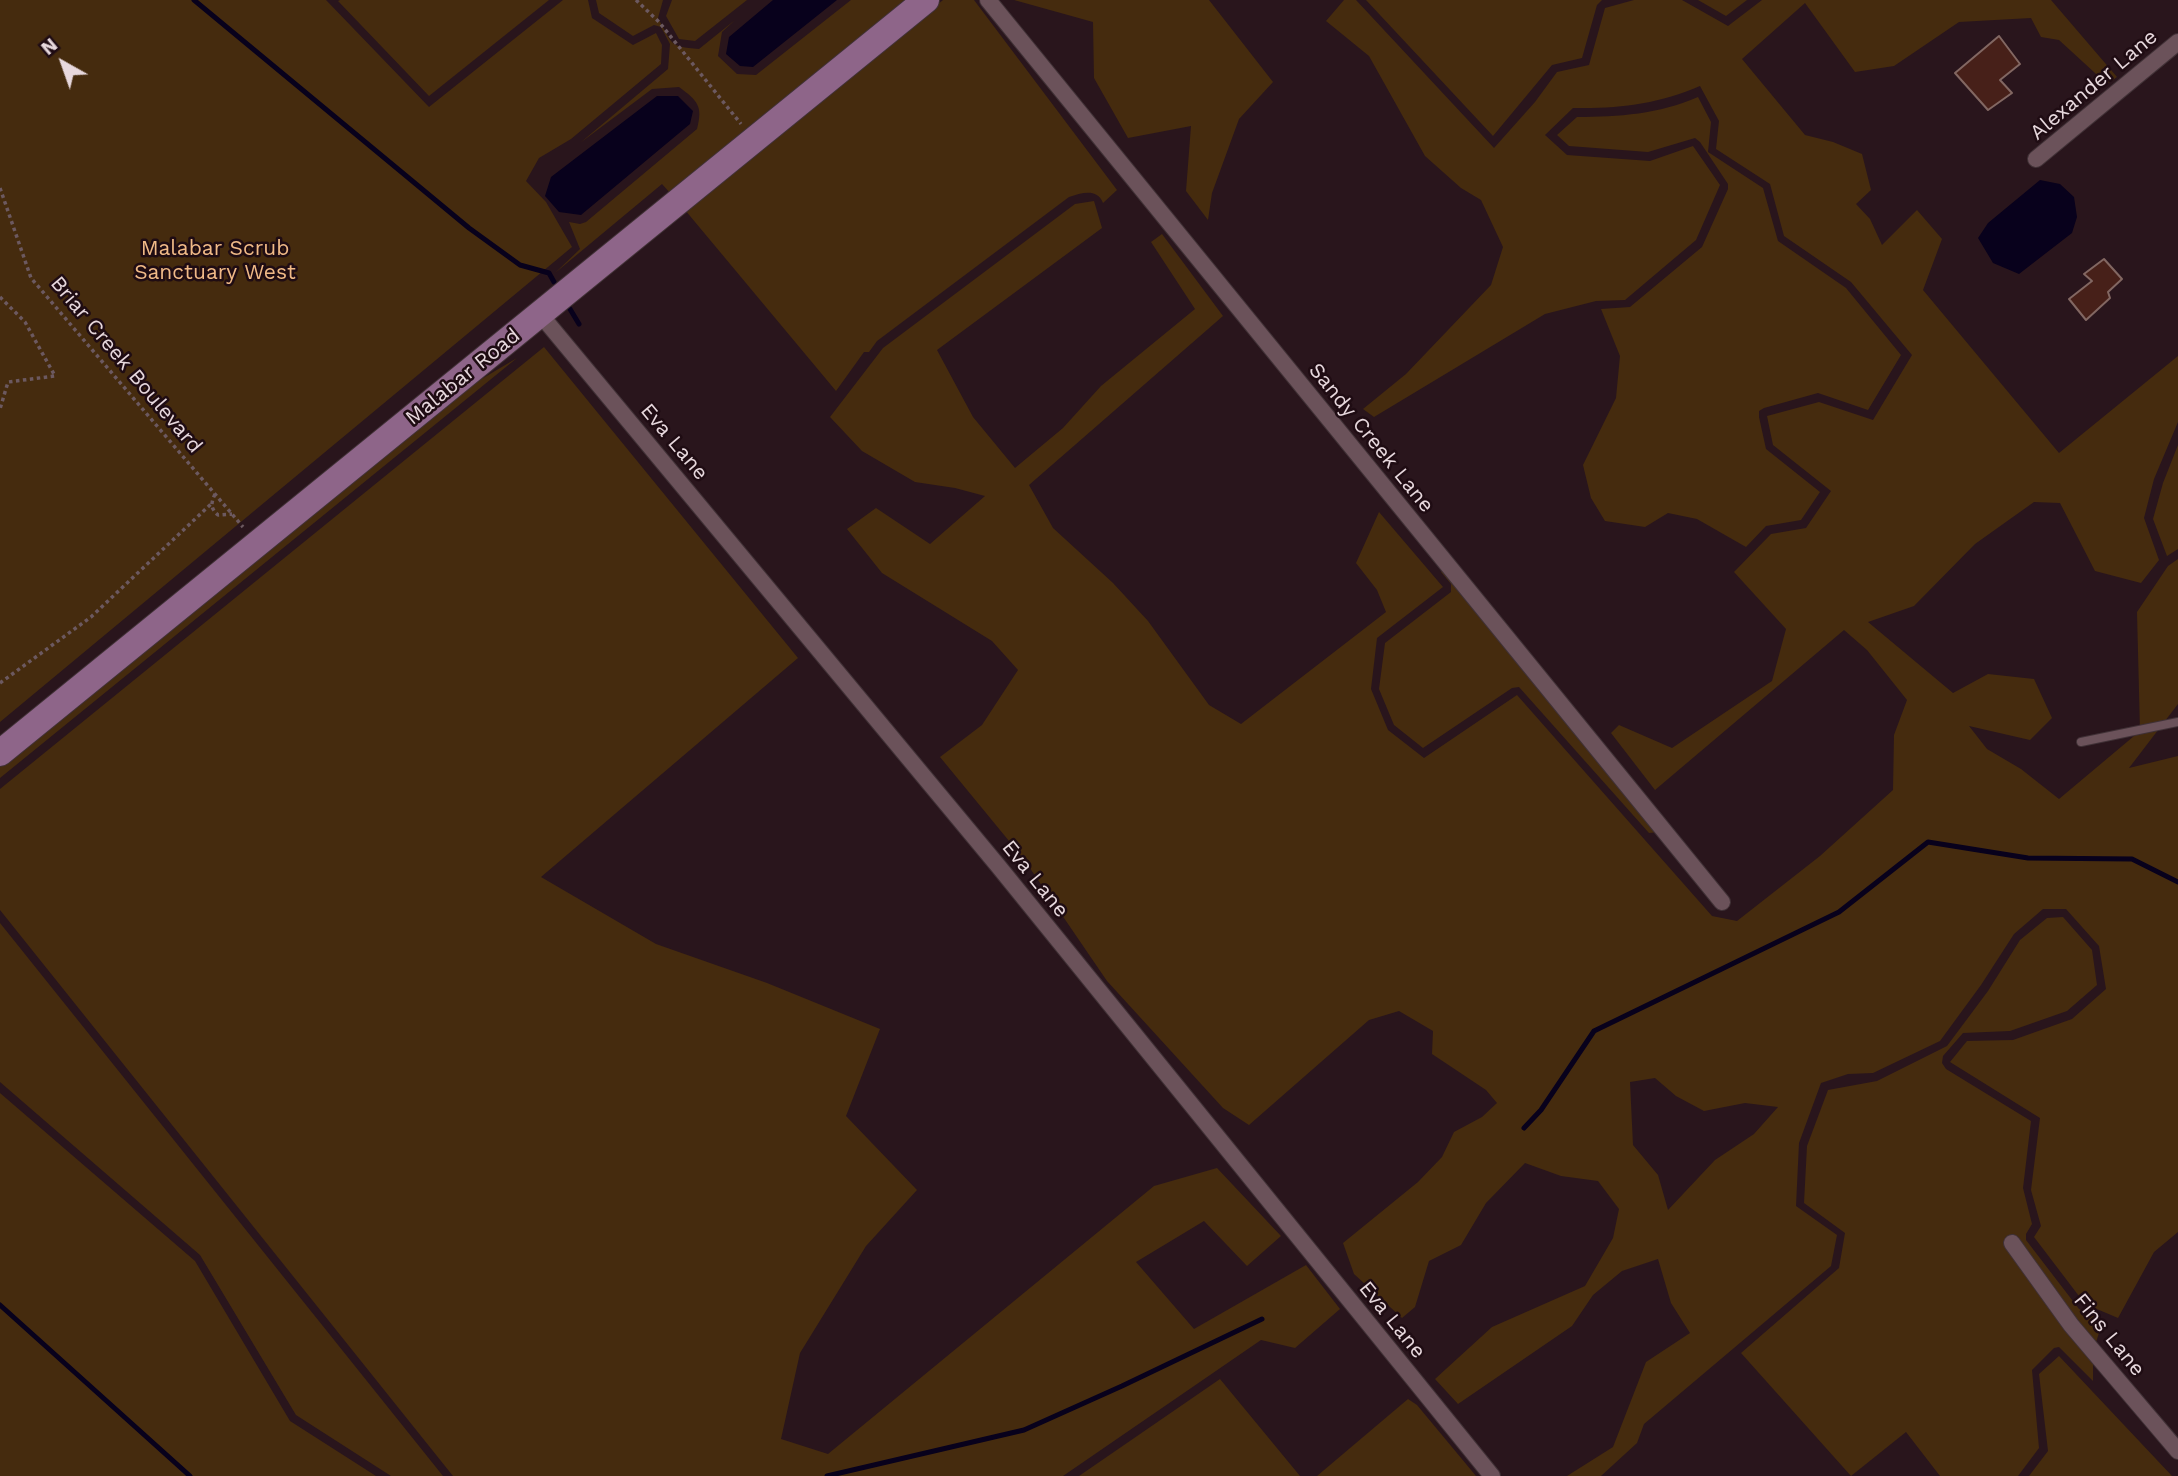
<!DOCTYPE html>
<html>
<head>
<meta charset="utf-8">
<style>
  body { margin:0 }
  #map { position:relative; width:2178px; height:1476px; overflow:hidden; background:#29151c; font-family:"Work Sans",sans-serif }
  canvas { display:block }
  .north { position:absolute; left:28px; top:28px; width:70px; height:70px; -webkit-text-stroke:5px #1f0c13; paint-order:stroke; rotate:320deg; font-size:19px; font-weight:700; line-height:28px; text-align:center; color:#e7d8dd }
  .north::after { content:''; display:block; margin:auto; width:24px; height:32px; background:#e7d8dd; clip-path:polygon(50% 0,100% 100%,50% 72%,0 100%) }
</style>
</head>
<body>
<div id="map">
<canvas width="2178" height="1476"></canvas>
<div class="north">N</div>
</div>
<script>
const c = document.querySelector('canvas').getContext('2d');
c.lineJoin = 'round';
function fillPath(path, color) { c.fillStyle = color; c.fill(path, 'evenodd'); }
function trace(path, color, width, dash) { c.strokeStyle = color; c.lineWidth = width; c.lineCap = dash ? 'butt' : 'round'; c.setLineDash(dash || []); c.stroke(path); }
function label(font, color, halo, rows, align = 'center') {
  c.font = font + ' "Work Sans",sans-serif'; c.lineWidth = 5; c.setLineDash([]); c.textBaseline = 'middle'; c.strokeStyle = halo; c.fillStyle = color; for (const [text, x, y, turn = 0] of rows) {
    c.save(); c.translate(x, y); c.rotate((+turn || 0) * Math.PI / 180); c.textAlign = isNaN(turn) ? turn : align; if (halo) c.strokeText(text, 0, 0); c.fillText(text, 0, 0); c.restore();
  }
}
fillPath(new Path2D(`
  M0,0H326L429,107L563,0H588L592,18L633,45L656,33L662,45L661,64L571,139L539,158L526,181L546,202L572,247L0,722Z
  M340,0H549L429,96L338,1Z
  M596,0H663L658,18C672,43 668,47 699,49L735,20L722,32L718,56L737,74L756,75L851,0H910L671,194L662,184L555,273L580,249L569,222L580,224L586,222L697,129C703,106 698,101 679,87L652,89L580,143L668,69L670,44L661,27L654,25L633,36L599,13Z
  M672,0H747L695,41L679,39L666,16Z
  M943,0H974L1117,190L1103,203C1097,188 1082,193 1069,197L877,341L869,352H864L836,391L685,210Z
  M1014,0H1209L1273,82L1239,119L1212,193L1208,220L1186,191L1191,126L1128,138L1094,78L1093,22Z
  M1344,0H1356L1494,148L1535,102L1557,72L1589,65L1605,8L1634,0H1682L1728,26L1762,0H2051L2117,77L2107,84L2059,40L2041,37L2031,18L1959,22L1894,66L1855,72L1805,3L1742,59L1805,135L1833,142L1862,154L1871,190L1856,204L1870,219L1882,245L1917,210L1942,239L1923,290L2059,453L2178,356V422L2154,479L2144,518L2159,560L2141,583L2095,571L2060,503L2034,502L1975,544L1914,606L1868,622L1953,693L1988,674L2034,679L2052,718L2030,740L1969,726L1987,749L2021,769L2059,799L2140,731L2137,612L2168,566L2178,559V704L2129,768L2178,756V1232L2154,1252L2118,1318L2085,1304L2034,1237L2041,1226L2031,1190L2040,1118L1950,1062L1967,1041L2013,1040L2072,1019L2106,989L2099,946L2066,909H2043L2014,934L1981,985L1940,1041L1873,1073L1848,1074L1821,1083L1799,1143L1796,1206L1837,1235L1831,1266L1644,1424L1637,1443L1601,1476H1567L1613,1447L1646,1362L1690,1333L1671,1303L1658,1259L1622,1271L1593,1295L1572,1326L1458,1404L1435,1379L1492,1327L1585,1286L1613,1238L1619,1209L1598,1181L1561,1176L1525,1163L1486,1203L1461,1245L1429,1261L1415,1307L1402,1318L1354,1274L1343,1243L1418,1182L1442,1157L1454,1132L1482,1117L1497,1103L1486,1090L1432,1054L1433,1031L1399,1011L1369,1020L1249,1125L1223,1108L1107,981L1023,858L940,757L982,725L1018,670L992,641L882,573L847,529L876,508L930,544L985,496L955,488L915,482L862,451L830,417L883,348L1075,204L1094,201L1102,228L937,350L973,417L1015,468L1063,428L1101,386L1195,309L1151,242L1162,234L1223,316L1029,485L1053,528L1113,583L1148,621L1209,705L1241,724L1386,612L1377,590L1356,563L1379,512L1443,587L1377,638L1371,689L1388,730L1424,758L1517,695L1712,916L1737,921L1820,856L1893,790L1894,735L1907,700L1867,650L1844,630L1655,790L1611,733L1619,725L1672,748L1772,681L1786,629L1734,572L1771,534L1806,528L1831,491L1773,445L1767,416L1819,402L1873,420L1912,355L1851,282L1784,236L1770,184L1716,149L1719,121L1700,86C1658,104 1618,109 1573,108L1545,135L1567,155L1650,161L1693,146L1720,185L1696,240L1625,300L1596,301L1545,314L1374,417L1363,409L1406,374L1491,285L1503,247L1481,200L1461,188L1425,156L1369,56L1326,21ZM1655,1078L1676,1096L1704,1111L1745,1103L1778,1107L1754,1134L1715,1160L1668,1210L1658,1175L1633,1145L1630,1082Z
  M1366,0H1602L1597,5L1582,58L1552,65L1493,136Z
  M1698,0H1747L1726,16Z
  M1698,97L1711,122L1708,152L1763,188L1778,241L1846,288L1901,355L1868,410L1818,393L1764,408L1759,411V417L1766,449L1820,492L1801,520L1766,526L1746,547L1697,519L1668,513L1645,527L1605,521L1591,498L1583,465L1616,398L1620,356L1601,309L1630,307L1702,247L1728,189V184L1700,142L1695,138L1648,152L1569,146L1557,135L1577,117C1619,117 1659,114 1698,97Z
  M544,347L798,658L541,877L656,944L767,983L880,1029L846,1116L917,1190L866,1246L800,1353L781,1439L828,1454L1154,1186L1217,1168L1281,1236L1247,1266L1204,1221L1136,1262L1194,1329L1306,1265L1340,1309L1295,1348L1261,1340L1063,1476H453L0,910V789Z
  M517,358L0,778V767L463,390Z
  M2178,445V549L2167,556L2153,519L2163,483Z
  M1448,566L1555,693L1567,698L1562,702L1669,831L1649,833L1519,687L1512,688L1423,748L1394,725L1379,689L1385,643L1451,592V584L1441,572Z
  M2063,917L2092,950L2097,985L2067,1011L2010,1031L1963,1033L1943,1056L1942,1063L1946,1069L2031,1121L2023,1188L2032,1224L2026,1234V1240L2079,1309L2103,1320L2093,1352V1381L2059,1347L2054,1348L2032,1370L2039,1448L2018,1476H1940L1906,1432L1851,1476L1741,1353L1839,1268L1845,1233L1804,1203L1807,1146L1828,1090L1877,1081L1947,1046L1988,991L2020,940L2047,918Z
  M0,923L443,1476H391L296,1415L200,1255L0,1082Z
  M0,1093L195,1261L290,1421L376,1476H0Z
  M2059,1356L2172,1476H2029L2048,1451L2039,1374Z
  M1220,1379L1300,1476H1079Z
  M1408,1399L1417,1405L1476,1476H1317Z`), '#452b0e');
fillPath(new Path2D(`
  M773,0H837L753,67L740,66L726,54L729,37Z
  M657,96H678L693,111L690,124L581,215L559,212L545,196L551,177Z
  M2040,180L2060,184L2074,197L2077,217L2072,233L2019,274L1993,263L1978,238L1988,223Z`), '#08011c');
trace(new Path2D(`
  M194,0L469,228L520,265L549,273L554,282
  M570,309L579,324
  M1524,1128L1541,1110L1594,1031L1839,912L1928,842L2028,858L2132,859L2178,882
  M0,1305L190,1476
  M827,1476L1024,1430L1122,1386L1262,1319`), '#08011c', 5);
const building = new Path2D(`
  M1999,36L2020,64L2000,80L2012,93L1988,110L1955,73Z
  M2104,259L2122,279L2108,292L2110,298L2086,320L2069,299L2092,281L2084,274Z`);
fillPath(building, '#472019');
trace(building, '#826762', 2);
const service = new Path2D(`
  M2081,742L2178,722`);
const minor = new Path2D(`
  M988,0L1722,902
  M2036,159L2178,42
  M540,314L999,867L1492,1476
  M2012,1243L2071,1325L2178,1451`);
const primary = new Path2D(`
  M0,753L926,0`);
trace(service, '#403136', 10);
trace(minor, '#403136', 18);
trace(primary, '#403136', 28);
trace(new Path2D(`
  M636,0L659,22L741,124
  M0,188L31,278L243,527
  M0,297L25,322L55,376L8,382L0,409
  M215,494C211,503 210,508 218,515L232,514
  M0,683L91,617L211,504`), '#6c5960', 3.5, [3.5, 3.5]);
trace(service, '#6b525a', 8);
trace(minor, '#6b525a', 16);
trace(primary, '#8e6589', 26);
label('21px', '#e7d8dd', '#1f0c13', [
  ["Alexander Lane",2094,85,-40],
  ["Briar Creek Boulevard",126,365,50],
  ["Malabar Road",463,377,-39],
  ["Sandy Creek Lane",1371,438,51],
  ["Eva Lane",674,442,50],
  ["Eva Lane",1035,879,51],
  ["Eva Lane",1392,1320,51],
  ["Fins Lane",2109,1335,51]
]);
label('21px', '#f1ba87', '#1f0c13', [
  ["Malabar Scrub",215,249],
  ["Sanctuary West",215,273]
]);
</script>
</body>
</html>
